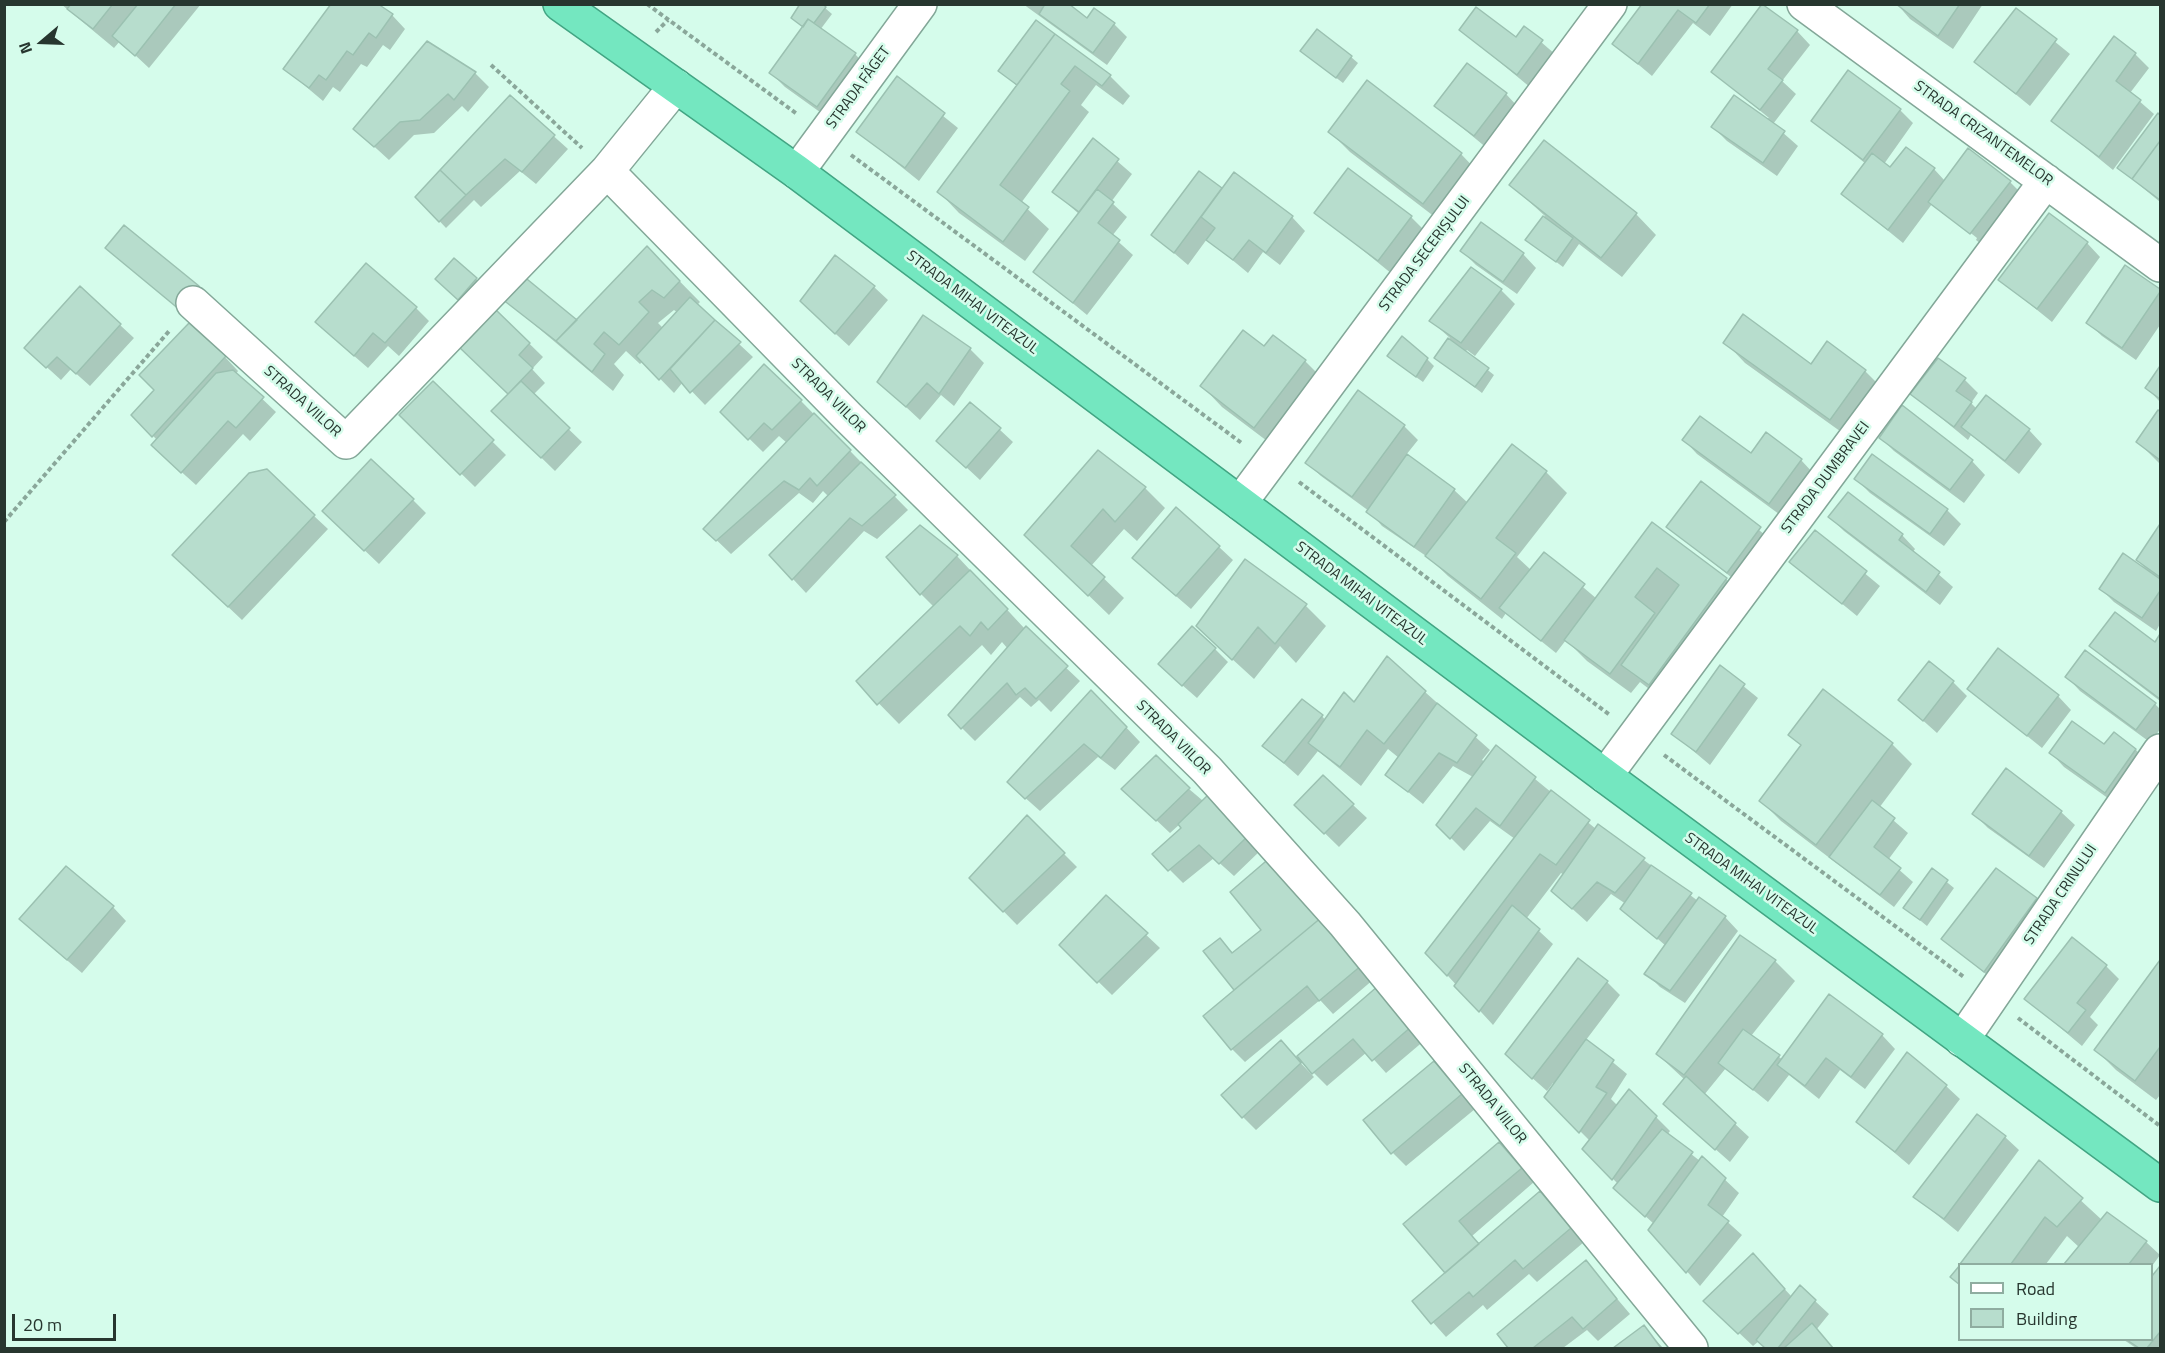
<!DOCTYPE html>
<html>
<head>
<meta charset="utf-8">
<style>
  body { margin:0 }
  #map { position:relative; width:2165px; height:1353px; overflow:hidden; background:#d5fceb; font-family:"Titillium Web",sans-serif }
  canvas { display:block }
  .frame { position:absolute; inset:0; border:6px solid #27362f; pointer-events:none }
  .legend { position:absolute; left:1958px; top:1263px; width:195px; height:78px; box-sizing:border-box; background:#d5fceb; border:2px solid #8fada0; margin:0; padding:8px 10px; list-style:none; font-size:18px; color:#27362f }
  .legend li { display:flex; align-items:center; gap:12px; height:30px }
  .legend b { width:30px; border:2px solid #8fada0 }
  .north { position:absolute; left:12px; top:12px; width:60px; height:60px; -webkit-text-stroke:4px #d5fceb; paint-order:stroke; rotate:251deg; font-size:16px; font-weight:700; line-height:24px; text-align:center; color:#27362f }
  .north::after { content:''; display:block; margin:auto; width:21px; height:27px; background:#27362f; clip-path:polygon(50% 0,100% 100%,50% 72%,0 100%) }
  .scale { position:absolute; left:12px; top:1314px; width:104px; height:27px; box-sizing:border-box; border:3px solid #27362f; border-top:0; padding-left:8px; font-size:18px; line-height:21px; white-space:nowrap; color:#27362f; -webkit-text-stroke:4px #d5fceb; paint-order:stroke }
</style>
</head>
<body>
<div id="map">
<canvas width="2165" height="1353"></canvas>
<div class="frame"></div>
<ul class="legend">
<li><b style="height:8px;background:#fff"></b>Road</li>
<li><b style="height:16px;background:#b7ddcd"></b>Building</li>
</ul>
<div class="north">N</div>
<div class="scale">20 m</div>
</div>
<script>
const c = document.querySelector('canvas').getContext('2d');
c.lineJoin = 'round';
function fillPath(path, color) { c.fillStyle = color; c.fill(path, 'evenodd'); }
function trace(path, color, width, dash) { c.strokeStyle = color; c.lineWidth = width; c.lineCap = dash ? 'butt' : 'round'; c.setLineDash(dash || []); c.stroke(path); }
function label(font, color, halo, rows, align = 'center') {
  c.font = font + ' "Titillium Web",sans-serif'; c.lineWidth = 5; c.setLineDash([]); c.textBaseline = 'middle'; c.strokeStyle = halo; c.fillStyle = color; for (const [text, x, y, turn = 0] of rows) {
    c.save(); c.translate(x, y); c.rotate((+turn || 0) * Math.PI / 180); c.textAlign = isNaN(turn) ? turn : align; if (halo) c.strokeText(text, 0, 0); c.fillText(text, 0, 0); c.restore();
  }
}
fillPath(new Path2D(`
  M61,4H201L149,68L120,41L114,48Z
  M1023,4H1069L1088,20L1114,24L1127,37L1107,65Z
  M1644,4H1733L1710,36L1693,23L1652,76L1614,44Z
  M1897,4H1983L1953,49L1910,19Z
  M825,8L832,14L820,30L855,54L868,68L831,120L785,87L771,73L804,28L799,24Z
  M2016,10L2070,54L2030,106L1976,62Z
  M392,15L405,29L390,50L383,45L367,67L361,64L340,92L333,87L323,101L285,69Z
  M1036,22L1110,76L1130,96L1123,105L1096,85L1081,105L1089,112L1021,203L1049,229L1025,261L959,213L939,192L1018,87L1000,70Z
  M1525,28L1556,55L1531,88L1461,30L1516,39Z
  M1797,31L1810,45L1782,81L1796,94L1773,124L1798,146L1777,176L1727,141L1713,127L1769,118L1713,72Z
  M427,43L475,73L489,87L468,112L462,106L434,133L414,135L389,160L355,129Z
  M2135,54L2149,68L2130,93L2154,114L2113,170L2053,121Z
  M1309,57H1351L1358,63L1343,83Z
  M897,79L958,128L919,181L858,132Z
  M1506,94L1519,108L1488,149L1436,106Z
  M510,97L568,149L536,184L520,171L481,207L474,200L446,228L417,197Z
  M1900,110L1913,123L1884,164L1891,169H1934L1945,181L2010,182L2023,195L1985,247L1976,240L1977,238L1943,211V214L1932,204L1903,243L1843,194L1866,164L1813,121Z
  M2158,115L2160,117V202L2119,168Z
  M1330,132L1461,154L1481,175L1444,224L1350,152Z
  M1094,141L1132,174L1111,202L1127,217L1112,236L1133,255L1087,315L1035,272L1079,214L1054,192Z
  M1200,173L1223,190L1292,217L1305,231L1280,265L1263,252L1248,273L1207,239L1188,265L1153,235Z
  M1511,185L1636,214L1656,235L1622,277L1579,244L1563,267L1527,240L1545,216Z
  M1316,212L1411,217L1424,230L1392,274Z
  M125,227L212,301L194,322L107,248Z
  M2087,243L2100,257L2052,322L2000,280Z
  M647,248L700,302L697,305L753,357L705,405L683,382L674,393L643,361L640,364L626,351L614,364L624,375L613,391L504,299L577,322ZM674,310L678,313L663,328L658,323Z
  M1462,251L1523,254L1536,268L1517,294L1476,265Z
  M2125,267L2160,291V325L2136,360L2102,336L2088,323Z
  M1471,269L1501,290L1515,304L1475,356L1467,350L1465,352L1494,375L1482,393L1436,358L1450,338L1431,321Z
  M476,279L482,285L465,305L443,286Z
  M874,287L888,300L849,346L815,315Z
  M416,308L429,321L399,356L388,346L368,368L330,335Z
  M496,311L543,357L532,369L545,383L533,395L582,442L555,471L507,424L510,394L462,347Z
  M923,318L970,349L984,363L954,406L941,395L920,420L879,382Z
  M120,325L134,338L90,386L71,369L61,380L40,361Z
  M1273,337L1305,361L1326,382L1275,447L1222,407L1202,386L1264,348Z
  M1725,342L1811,366L1865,371L1885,391L1851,439L1745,363Z
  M225,357L238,371L236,374L276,412L250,441L243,434L196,485L166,458L157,440L133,415L156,389Z
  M1427,359L1434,366L1423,382L1395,362Z
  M2160,368V402L2147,388Z
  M1965,380L1978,393L1971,403L1977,409L2029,430L2042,444L2019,474L1971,435L1968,440L1912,394Z
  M433,383L506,455L475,487L401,415Z
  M801,401L908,510L877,539L864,531L806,593L793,579L829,497L823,491L813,503L799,493L731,554L705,529L787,443L779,436L763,452L722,412Z
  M2159,412L2160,413V464L2138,442Z
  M1404,426L1418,440L1406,455L1454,490L1468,503L1512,446L1546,472L1567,493L1517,557L1531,570L1544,554L1597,599L1652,524L1726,579L1747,600L1670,705L1640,682L1631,693L1587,661L1566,640L1556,653L1506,613L1502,619L1448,576L1429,558L1382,526L1369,511L1321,476L1307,463Z
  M999,429L1013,442L980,480L952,454Z
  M1881,438L1972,461L1985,475L1964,503L1894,451Z
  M1684,440L1751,455L1801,460L1814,474L1783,517L1697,454Z
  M1856,479L1947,510L1961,524L1944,546L1870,493Z
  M1701,484L1774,542L1741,585L1668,527Z
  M1145,488L1165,508L1137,541L1124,529L1091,566L1124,598L1109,615L1026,535Z
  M413,500L426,513L379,564L338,525Z
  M314,516L328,529L242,620L188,569Z
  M1830,517L1902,535L1915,549L1913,552L1953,587L1940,605L1844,531Z
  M920,527L957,556L1025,629L1080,681L1051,712L1039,700L1031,707L1020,697L975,741L962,728L1008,649L1002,642L991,655L982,645L899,724L858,682L934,607L921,594Z
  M2160,527V624L2156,631L2114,602L2101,589L2148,572L2138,560Z
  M1815,532L1880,586L1857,616L1791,562Z
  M1219,547L1233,560L1191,609L1148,572Z
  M1245,561L1306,606L1326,626L1296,663L1280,646L1254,679L1219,647Z
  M2160,637V701L2105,659L2091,645L2155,644Z
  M1215,649L1228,662L1197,698L1173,677Z
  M1720,667L1758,698L1710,765L1673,734Z
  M2067,677L2155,704L2160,709V729L2151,743L2080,691Z
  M1953,682L1967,696L1937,733L1900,700Z
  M1969,689L2058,696L2071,710L2042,748Z
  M1425,692L1490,750L1482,760L1485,762L1496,747L1596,829L1599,826L1698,901L1725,917L1738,931L1685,1003L1660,987L1646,973L1666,946L1622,908L1626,904L1611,894L1587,922L1567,904L1564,875L1561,873L1526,919L1553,944L1493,1025L1427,953L1515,839L1490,821L1464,851L1438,825L1473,777L1453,766L1423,804L1387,775L1399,758L1388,749L1361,786L1318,751L1298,776L1264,746L1322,716L1326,721L1355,704Z
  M1105,705L1140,742L1115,770L1098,757L1040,811L1022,795Z
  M1790,735L1892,744L1912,764L1879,808L1908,833L1888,860L1913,882L1894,907L1781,821L1761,801L1802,746Z
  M2105,746L2136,750L2149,763L2119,806L2064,767L2051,753Z
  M1189,789L1261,850L1234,876L1214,858L1183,883L1154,854L1183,828L1180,824L1170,833L1137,802Z
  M1296,805H1353L1367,818L1339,847Z
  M2061,812L2075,825L2044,868L1988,828L1974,814Z
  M1027,817L1077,867L1017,925L971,878Z
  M1272,858L1374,979L1333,1014L1320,1000L1245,1062L1232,1049L1237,990L1205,951L1220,940L1234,954L1263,930Z
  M1932,870L1954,888L1927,926L1905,908Z
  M1106,897L1160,948L1112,995L1061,945Z
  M2036,899L2050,912L1998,984L1943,939Z
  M113,907L126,921L82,973L35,933Z
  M1775,961L1795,981L1751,1036L1783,1060L1882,1035L1895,1049L1865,1089L1840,1070L1819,1099L1789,1075L1768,1102L1726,1068L1704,1095L1749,1137L1730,1162L1679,1117L1685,1080L1657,1054Z
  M2160,962V1095L2156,1100L2116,1070L2096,1050Z
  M2106,966L2119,979L2090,1017L2098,1025L2082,1046L2026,999Z
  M1607,982L1620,995L1586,1040L1627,1074L1611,1099L1618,1106L1656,1117L1670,1131L1667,1135L1700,1161L1702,1158L1739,1193L1722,1217L1742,1235L1700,1286L1650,1230L1654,1224L1629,1201L1618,1184L1584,1149L1590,1141L1546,1097L1555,1085L1553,1083L1547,1091L1521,1068Z
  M1378,988L1425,1040L1386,1073L1367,1052L1327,1086L1313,1072Z
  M1294,1056L1314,1077L1256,1130L1243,1117Z
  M1434,1063L1475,1109L1406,1166L1393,1153Z
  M1946,1086L1960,1099L1909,1165L1858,1122Z
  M2005,1137L2019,1150L1958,1232L1915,1197Z
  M1499,1144L1534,1182L1472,1236L1480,1245L1540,1193L1584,1242L1537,1282L1529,1274L1487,1310L1483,1305L1446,1337L1414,1301L1447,1273L1405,1224Z
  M2039,1162L2102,1220L2146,1242L2160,1255L2152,1266L2066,1264L2080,1248L2067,1236L2046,1264H1961Z
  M1586,1262L1630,1314L1598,1341L1587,1330L1563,1348H1510L1499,1334Z
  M2160,1268V1348H2136L2124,1340H2152V1279Z
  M1766,1269L1792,1297L1815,1301L1829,1314L1816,1330L1833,1348H1766L1759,1341L1753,1346L1719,1314Z
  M1644,1327L1663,1348H1616Z`), '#0003');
const building = new Path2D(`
  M71,4H113L93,29L67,9Z
  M138,4H176L135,56L112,36Z
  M331,4H378L393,14L376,38L369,33L353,55L347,51L326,80L319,75L309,88L283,69Z
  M800,4H823L826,7L814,23L808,19L803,27L791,18Z
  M1045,4H1069L1087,18L1094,8L1115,23L1093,53L1039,14Z
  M1642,4H1710L1696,23L1678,10L1638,64L1612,44Z
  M1762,4L1798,30L1768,69L1783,80L1760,110L1711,72Z
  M1896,4H1960L1938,36Z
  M1476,7L1516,37L1524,26L1543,40L1517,75L1459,30Z
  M2016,8L2057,39L2016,94L1974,62Z
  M808,19L856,53L817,107L769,73Z
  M1036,20L1055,34L1017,85L998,71Z
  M1317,29L1352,56L1336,78L1300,51Z
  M1055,34L1111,75L1102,86L1075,66L1061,84L1070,91L1000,185L1029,207L1003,242L937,192Z
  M2114,36L2136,53L2116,81L2141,100L2099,157L2051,121Z
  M427,41L476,72L454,100L448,94L420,120L400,122L374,147L353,129Z
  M1467,63L1507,93L1474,136L1434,106Z
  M1848,70L1901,109L1863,160L1811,121Z
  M897,76L945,113L905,168L856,132Z
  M1367,80L1462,153L1423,204L1328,132Z
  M510,95L555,135L522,172L505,159L466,195L440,170Z
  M1734,95L1785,131L1763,163L1711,127Z
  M2158,113L2160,115V141L2132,179L2117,168Z
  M1093,138L1119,159L1079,212L1052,192Z
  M1544,140L1637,213L1601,258L1509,185Z
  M2160,141V200L2132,179Z
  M1906,147L1935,168L1888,230L1841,194L1872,153L1890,167Z
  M1968,148L2011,181L1970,234L1928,202Z
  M1348,168L1412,216L1378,261L1314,213Z
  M440,170L466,195L439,222L415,197Z
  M1199,171L1222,188L1174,253L1151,235Z
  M1234,172L1293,216L1266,253L1249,240L1233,260L1206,240L1215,228L1201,217Z
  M1097,189L1114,202L1098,223L1120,240L1073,303L1033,272Z
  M2049,213L2088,242L2037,309L1998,280Z
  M1543,216L1573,238L1556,262L1525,240Z
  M1481,222L1524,253L1503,282L1460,251Z
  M124,225L199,286L180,310L105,248Z
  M647,246L680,281L664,298L652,290L639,302L649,312L619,345L604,332L594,344L605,354L592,372L556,341Z
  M835,255L875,286L835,334L800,301Z
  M454,258L477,278L458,300L435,279Z
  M366,263L417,307L385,343L373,333L354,356L315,322Z
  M2125,265L2160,289V292L2122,348L2086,323Z
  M1471,267L1502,289L1461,343L1429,321Z
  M522,275L577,320L556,341L502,299Z
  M80,286L121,324L76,374L57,357L46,368L24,348Z
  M690,297L715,320L659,380L636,356Z
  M495,309L530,343L519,355L533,368L508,394L459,347Z
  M1743,314L1811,364L1827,341L1866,370L1830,420L1723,343Z
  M923,315L971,348L939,394L927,383L906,407L877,382Z
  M715,320L741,342L690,393L670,369Z
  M189,323L226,356L152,437L131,415L154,390L139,375Z
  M1243,330L1264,346L1273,335L1306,360L1254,428L1200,386Z
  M1402,336L1428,358L1416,377L1387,356Z
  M1448,338L1489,368L1475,387L1434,358Z
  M1938,358L1966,378L1956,391L1972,402L1954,427L1910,394Z
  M764,364L802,400L772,430L764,423L748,440L720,412Z
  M2160,366V399L2145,388Z
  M233,370L264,397L236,428L228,421L181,473L151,445L216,373Z
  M433,381L494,440L460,475L399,415Z
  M521,381L570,428L541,458L491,411Z
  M1358,390L1405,425L1352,497L1305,463Z
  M1986,395L2030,429L2005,461L1961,427Z
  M970,402L1001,428L966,468L936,441Z
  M1902,405L1973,460L1950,490L1879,438Z
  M2158,410L2160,411V460L2136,442Z
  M814,413L851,450L817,486L810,478L799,490L784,481L716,541L703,529Z
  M1700,416L1751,453L1766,432L1802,459L1769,504L1682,440Z
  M1512,444L1547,471L1496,538L1516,553L1481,599L1425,556Z
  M1098,450L1146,487L1115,522L1103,509L1071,546L1105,577L1088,596L1024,535Z
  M1407,454L1455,489L1414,547L1366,512Z
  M1872,454L1948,509L1930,534L1854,479Z
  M371,459L414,499L364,551L322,511Z
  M861,462L896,495L862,526L850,518L792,580L769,555Z
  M267,469L315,515L228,607L172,555L249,473Z
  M1701,481L1761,527L1727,573L1666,527Z
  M1848,492L1903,534L1899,540L1940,572L1926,592L1828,517Z
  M1176,507L1220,546L1176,596L1132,558Z
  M1652,522L1727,578L1649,685L1621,665L1679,585L1657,568L1635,597L1655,613L1610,674L1564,640Z
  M2160,524V577L2136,560Z
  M920,525L958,555L920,595L886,557Z
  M1815,530L1867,571L1842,604L1789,562Z
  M1544,552L1585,584L1541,641L1499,608Z
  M2123,553L2160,579V591L2142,618L2099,589Z
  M1245,559L1307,604L1275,644L1258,627L1232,660L1196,626Z
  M970,570L1008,609L988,630L981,622L970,636L960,626L877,705L856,681Z
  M2115,612L2155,642L2160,634V699L2089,646Z
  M1026,626L1068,666L1036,699L1025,688L1016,695L1007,683L961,729L948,715Z
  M1192,626L1216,648L1182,686L1158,664Z
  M1998,648L2059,695L2027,736L1967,689Z
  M2085,650L2156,703L2136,730L2065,677Z
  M1387,656L1426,691L1384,744L1367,730L1340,767L1308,743L1344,692L1354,702Z
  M1929,661L1954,681L1923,721L1898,700Z
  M1720,665L1745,684L1696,752L1671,734Z
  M1823,689L1893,743L1816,845L1759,801L1801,745L1788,735Z
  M1091,690L1127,727L1101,758L1084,744L1025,799L1007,782Z
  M1302,699L1323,715L1284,763L1262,746Z
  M1437,703L1477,735L1457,763L1439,753L1408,792L1385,775Z
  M2072,721L2104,744L2114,732L2136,749L2105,793L2049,753Z
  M1496,745L1536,777L1500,826L1476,808L1450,839L1436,825Z
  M1156,755L1190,788L1156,821L1121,789Z
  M2006,768L2062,811L2029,856L1972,814Z
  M1323,775L1354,804L1324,834L1294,805Z
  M1551,790L1590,820L1556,865L1540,854L1447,976L1425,953Z
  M1208,795L1248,836L1219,864L1199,845L1168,871L1152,854L1181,828L1178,824Z
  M1872,800L1895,818L1874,847L1901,868L1880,895L1829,857Z
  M1027,815L1065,853L1003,912L969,878Z
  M1598,824L1645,858L1615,893L1597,882L1572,909L1551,891Z
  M1272,856L1322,917L1234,990L1203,951L1220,938L1232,953L1261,930L1230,892Z
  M1651,865L1692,893L1657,939L1620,909Z
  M66,866L114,906L67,960L19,919Z
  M1932,868L1948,880L1920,920L1903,908Z
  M1996,868L2037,898L1984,972L1941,939Z
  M1106,895L1148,933L1097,983L1059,945Z
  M1699,897L1726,916L1670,991L1644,974Z
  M1512,905L1540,929L1479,1012L1454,986Z
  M1322,917L1362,965L1319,1001L1307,986L1231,1050L1203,1016Z
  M1740,935L1776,960L1684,1075L1656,1054Z
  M2072,937L2107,965L2077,1003L2086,1010L2068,1033L2024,999Z
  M1578,958L1608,981L1532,1079L1505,1054Z
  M2160,960V1047L2135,1081L2094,1050Z
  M1378,986L1412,1026L1372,1061L1353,1039L1312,1074L1297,1056Z
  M1829,994L1883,1034L1851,1077L1826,1058L1805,1086L1777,1065Z
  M1743,1029L1780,1055L1753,1090L1718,1063Z
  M1586,1039L1614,1060L1596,1087L1607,1093L1579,1133L1544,1097Z
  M1281,1040L1301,1063L1242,1118L1221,1095Z
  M1907,1052L1947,1085L1895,1152L1856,1122Z
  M1434,1061L1462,1094L1391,1154L1363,1120Z
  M1686,1076L1736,1123L1715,1150L1663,1104Z
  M1629,1089L1657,1116L1612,1180L1582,1149Z
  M1977,1114L2006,1136L1944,1219L1913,1197Z
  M1662,1129L1693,1152L1645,1217L1613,1188Z
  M1499,1142L1522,1168L1459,1221L1479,1244L1445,1273L1403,1224Z
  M1702,1156L1726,1178L1708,1205L1729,1221L1686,1273L1648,1230Z
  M2039,1160L2083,1198L2057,1227L2045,1217L2011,1264H1960Z
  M1540,1191L1571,1228L1523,1269L1515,1260L1473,1297L1469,1292L1431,1324L1412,1301Z
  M2107,1212L2147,1241L2129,1264H2064Z
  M1753,1253L1785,1289L1738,1334L1703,1301Z
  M1586,1260L1617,1299L1583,1329L1572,1317L1533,1348H1508L1497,1334Z
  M1960,1265V1285L1950,1277Z
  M2160,1266V1332L2147,1348H2139L2127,1340H2152V1276Z
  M1800,1285L1816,1300L1778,1348H1765L1756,1340Z
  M1812,1323L1833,1348H1784Z
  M1644,1325L1661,1348H1613Z`);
fillPath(building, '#b7ddcd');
trace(building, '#9bc1b1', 1.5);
const minor = new Path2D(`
  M1804,4L2160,265
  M676,86L607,171L848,417L1207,770L1345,924L1691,1348
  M797,172L920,4
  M193,303L346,442L607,171
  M1240,503L1610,4
  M1605,776L2046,181
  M1962,1040L2160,751`);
const trunk = new Path2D(`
  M560,4L797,172L1605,776L2160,1185`);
trace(minor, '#83a798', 36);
trace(trunk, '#42a583', 36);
trace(new Path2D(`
  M647,4L797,114
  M656,32L668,20
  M491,65L582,148
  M851,155L1243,444
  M1299,482L1610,715
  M4,522L170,330
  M1664,755L1964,977
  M2018,1018L2160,1126`), '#8aa79a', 4, [4.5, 3]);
trace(minor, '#fff', 33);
trace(trunk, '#74e7c0', 33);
label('15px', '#27362f', '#d5fceb', [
  ["STRADA FĂGET",859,88,-54],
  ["STRADA CRIZANTEMELOR",1983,134,36],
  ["STRADA SECERIȘULUI",1425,254,-53],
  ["STRADA MIHAI VITEAZUL",972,303,37],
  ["STRADA VIILOR",828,396,45],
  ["STRADA VIILOR",302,402,42],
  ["STRADA DUMBRAVEI",1826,478,-53],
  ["STRADA MIHAI VITEAZUL",1361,594,37],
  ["STRADA VIILOR",1173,738,45],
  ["STRADA MIHAI VITEAZUL",1751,884,36],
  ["STRADA CRINULUI",2061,895,-56],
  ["STRADA VIILOR",1492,1104,51]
]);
</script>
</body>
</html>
